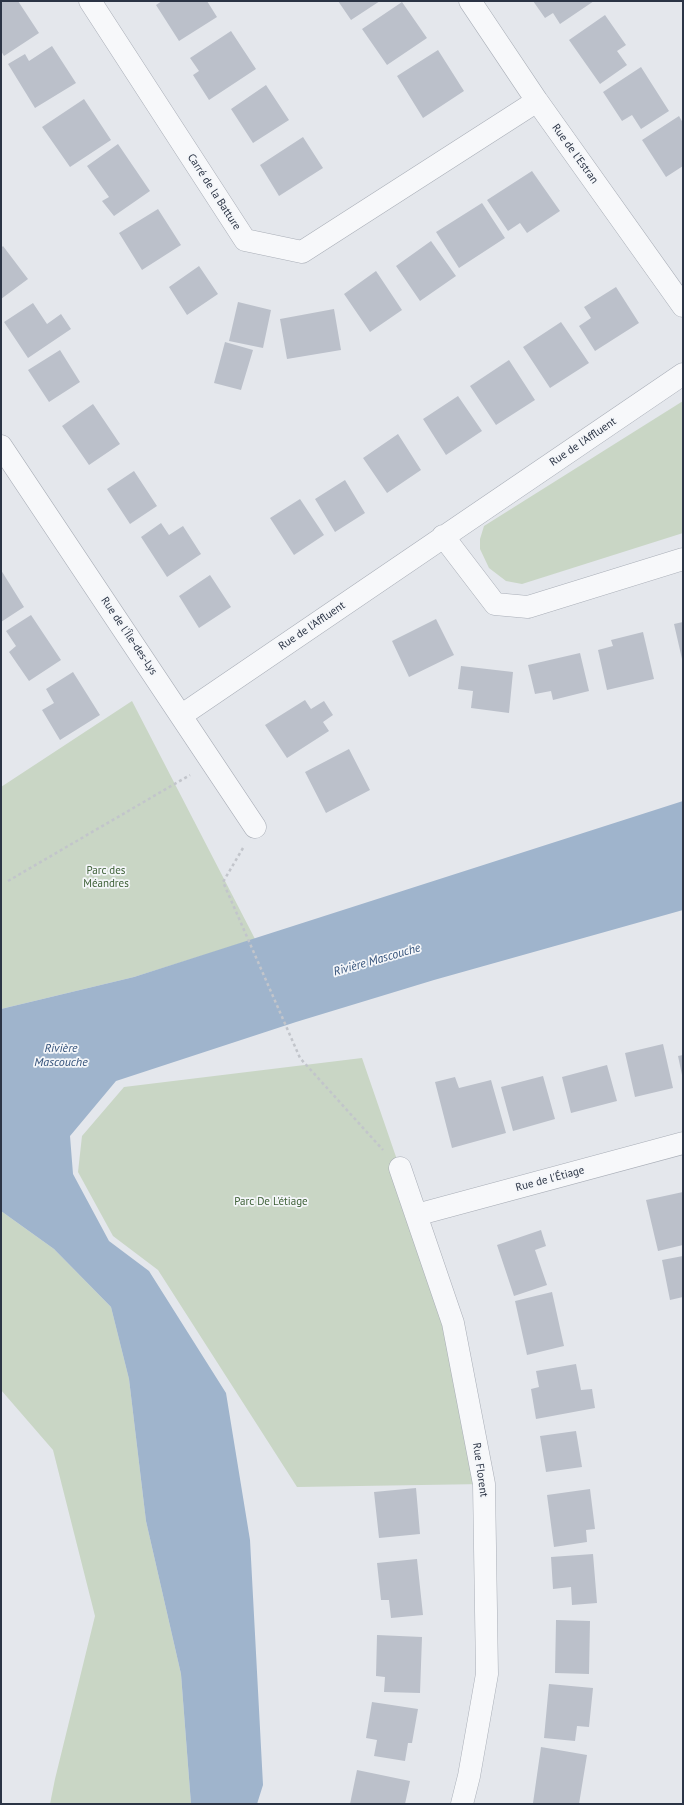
<!DOCTYPE html>
<html>
<head>
<meta charset="utf-8">
<style>
  body { margin:0 }
  #map { position:relative; width:684px; height:1805px; overflow:hidden; background:#e4e7ec; font-family:"PT Sans",sans-serif }
  canvas { display:block }
  .frame { position:absolute; inset:0; border:2px solid #2b3445; pointer-events:none }
</style>
</head>
<body>
<div id="map">
<canvas width="684" height="1805"></canvas>
<div class="frame"></div>
</div>
<script>
const c = document.querySelector('canvas').getContext('2d');
c.lineJoin = 'round';
function fillPath(path, color) { c.fillStyle = color; c.fill(path, 'evenodd'); }
function trace(path, color, width, dash) { c.strokeStyle = color; c.lineWidth = width; c.lineCap = dash ? 'butt' : 'round'; c.setLineDash(dash || []); c.stroke(path); }
function label(font, color, halo, rows, align = 'center') {
  c.font = font + ' "PT Sans",sans-serif'; c.lineWidth = 3.5; c.setLineDash([]); c.textBaseline = 'middle'; c.strokeStyle = halo; c.fillStyle = color; for (const [text, x, y, turn = 0] of rows) {
    c.save(); c.translate(x, y); c.rotate((+turn || 0) * Math.PI / 180); c.textAlign = isNaN(turn) ? turn : align; if (halo) c.strokeText(text, 0, 0); c.fillText(text, 0, 0); c.restore();
  }
}
fillPath(new Path2D(`
  M683,401V533L522,584L506,581L489,568L480,549V539L484,526Z
  M132,701L255,939L134,977L1,1009V787Z
  M362,1058L416,1215L484,1484L297,1487L158,1270L113,1236L78,1172L82,1136L124,1087Z
  M1,1211L54,1249L111,1307L129,1379L146,1521L181,1674L191,1804H50L55,1779L95,1616L53,1450L1,1390Z`), '#c9d6c5');
fillPath(new Path2D(`
  M683,801V910L434,980L296,1022L116,1081L70,1136L73,1174L109,1241L149,1271L226,1393L250,1540L263,1785L257,1804H191L181,1674L146,1521L129,1379L111,1307L54,1249L1,1211V1009L134,977Z`), '#9fb4cc');
fillPath(new Path2D(`
  M4,1H18L39,33L4,56L1,51V3Z
  M162,1H207L217,17L179,41L156,5Z
  M338,1H380L351,20Z
  M533,1H594L560,24L553,13L545,18Z
  M402,2L427,38L387,65L362,29Z
  M605,15L626,45L617,51L627,65L600,84L569,40Z
  M231,31L256,69L209,100L193,75L199,71L190,58Z
  M52,46L76,83L35,108L8,64L25,54L29,61Z
  M438,50L464,91L423,118L397,76Z
  M641,67L669,111L641,129L632,115L622,121L603,92Z
  M266,85L289,120L253,143L231,109Z
  M84,99L111,140L70,167L42,127Z
  M679,116L683,123V166L666,177L642,140Z
  M303,137L323,168L279,196L260,165Z
  M118,144L150,191L114,216L102,201L109,197L87,166Z
  M532,171L560,211L527,233L520,223L508,231L487,200Z
  M482,203L505,238L459,268L436,232Z
  M158,209L181,245L142,270L119,233Z
  M431,241L456,276L420,301L396,266Z
  M3,246L28,279L1,299V248Z
  M199,266L218,294L187,315L169,287Z
  M376,271L402,310L370,332L344,294Z
  M616,287L639,323L595,351L579,326L591,318L584,307Z
  M238,302L271,310L263,348L229,341Z
  M33,303L47,324L61,314L71,329L28,358L4,322Z
  M334,309L341,350L287,359L280,319Z
  M561,322L589,363L550,388L523,347Z
  M225,342L253,350L241,390L214,383Z
  M60,350L80,382L49,402L28,370Z
  M509,360L535,400L496,425L470,386Z
  M458,396L482,431L446,455L423,419Z
  M93,404L120,444L89,465L62,426Z
  M398,434L421,470L387,493L363,458Z
  M134,471L157,506L130,524L107,489Z
  M345,480L365,513L335,532L315,499Z
  M300,499L324,535L294,555L270,518Z
  M161,523L169,535L183,526L201,554L167,577L141,537Z
  M1,570L24,607L1,622Z
  M210,575L231,607L199,628L179,596Z
  M31,615L61,660L29,681L9,652L16,646L6,631Z
  M436,619L454,655L409,677L392,641Z
  M683,622V659H682L674,624Z
  M643,632L654,679L607,690L598,650L613,646L611,640Z
  M580,653L589,691L553,700L551,691L535,694L528,665Z
  M461,666L513,672L509,713L471,708L473,691L458,689Z
  M73,672L100,715L60,740L42,710L54,703L46,689Z
  M305,700L311,709L324,701L333,715L323,722L329,731L287,758L265,725Z
  M349,749L370,790L326,813L305,772Z
  M663,1044L673,1088L635,1097L625,1053Z
  M683,1055V1075H682L678,1056Z
  M607,1065L617,1101L571,1113L562,1077Z
  M543,1076L555,1119L513,1131L501,1087Z
  M455,1077L459,1088L491,1080L506,1133L452,1148L435,1082Z
  M683,1192V1245L658,1251L646,1200Z
  M541,1230L546,1246L535,1250L547,1285L514,1296L497,1245Z
  M683,1256V1297L670,1300L662,1260Z
  M552,1292L564,1346L527,1355L515,1301Z
  M576,1364L581,1390L592,1389L595,1408L536,1419L531,1389L539,1387L536,1371Z
  M576,1431L582,1467L546,1472L540,1436Z
  M416,1488L420,1534L379,1538L374,1492Z
  M590,1489L595,1529L586,1530L587,1542L554,1547L547,1495Z
  M593,1554L597,1603L572,1605L571,1587L553,1589L551,1557Z
  M417,1559L423,1615L391,1618L389,1600H381L377,1563Z
  M556,1620L590,1621L589,1674L555,1673Z
  M377,1635L422,1637L420,1693L384,1692L385,1677L376,1676Z
  M549,1684L593,1688L589,1727L577,1726L575,1741L544,1738Z
  M372,1702L418,1709L412,1743H408L405,1761L374,1756L377,1740L366,1738Z
  M541,1747L587,1755L579,1804L533,1803Z
  M357,1770L410,1781L405,1804H350Z`), '#bbc0ca');
const minor = new Path2D(`
  M90,1L245,240L302,252L537,101
  M470,1L537,101L683,306
  M1,446L255,827
  M443,536L495,604L528,607L683,559
  M182,715L683,374
  M400,1168L453,1323L484,1484L487,1674L469,1776L462,1804
  M416,1215L683,1143`);
trace(minor, '#a9aeb7', 23);
trace(new Path2D(`
  M243,848L223,882L300,1058L383,1150
  M8,881L190,775`), '#c2c5cb', 2.5, [3, 3]);
trace(minor, '#f7f8fa', 22);
label('11px', '#2b3445', '#f4f6f9', [
  ["Rue de l'Estran",575,154,54],
  ["Carré de la Batture",214,192,57],
  ["Rue de l'Affluent",583,442,-34],
  ["Rue de l'Affluent",312,626,-34],
  ["Rue de l'Île-des-Lys",129,636,56],
  ["Rue de l'Étiage",550,1179,-15],
  ["Rue Florent",480,1470,82]
]);
label('11px', '#3f6138', '#f4f6f9', [
  ["Parc des",106,871],
  ["Méandres",106,884],
  ["Parc De L'étiage",271,1202]
]);
label('italic 12px', '#34527a', '#f4f6f9', [
  ["Rivière Mascouche",377,960,-16],
  ["Rivière",61,1049],
  ["Mascouche",61,1063]
]);
</script>
</body>
</html>
